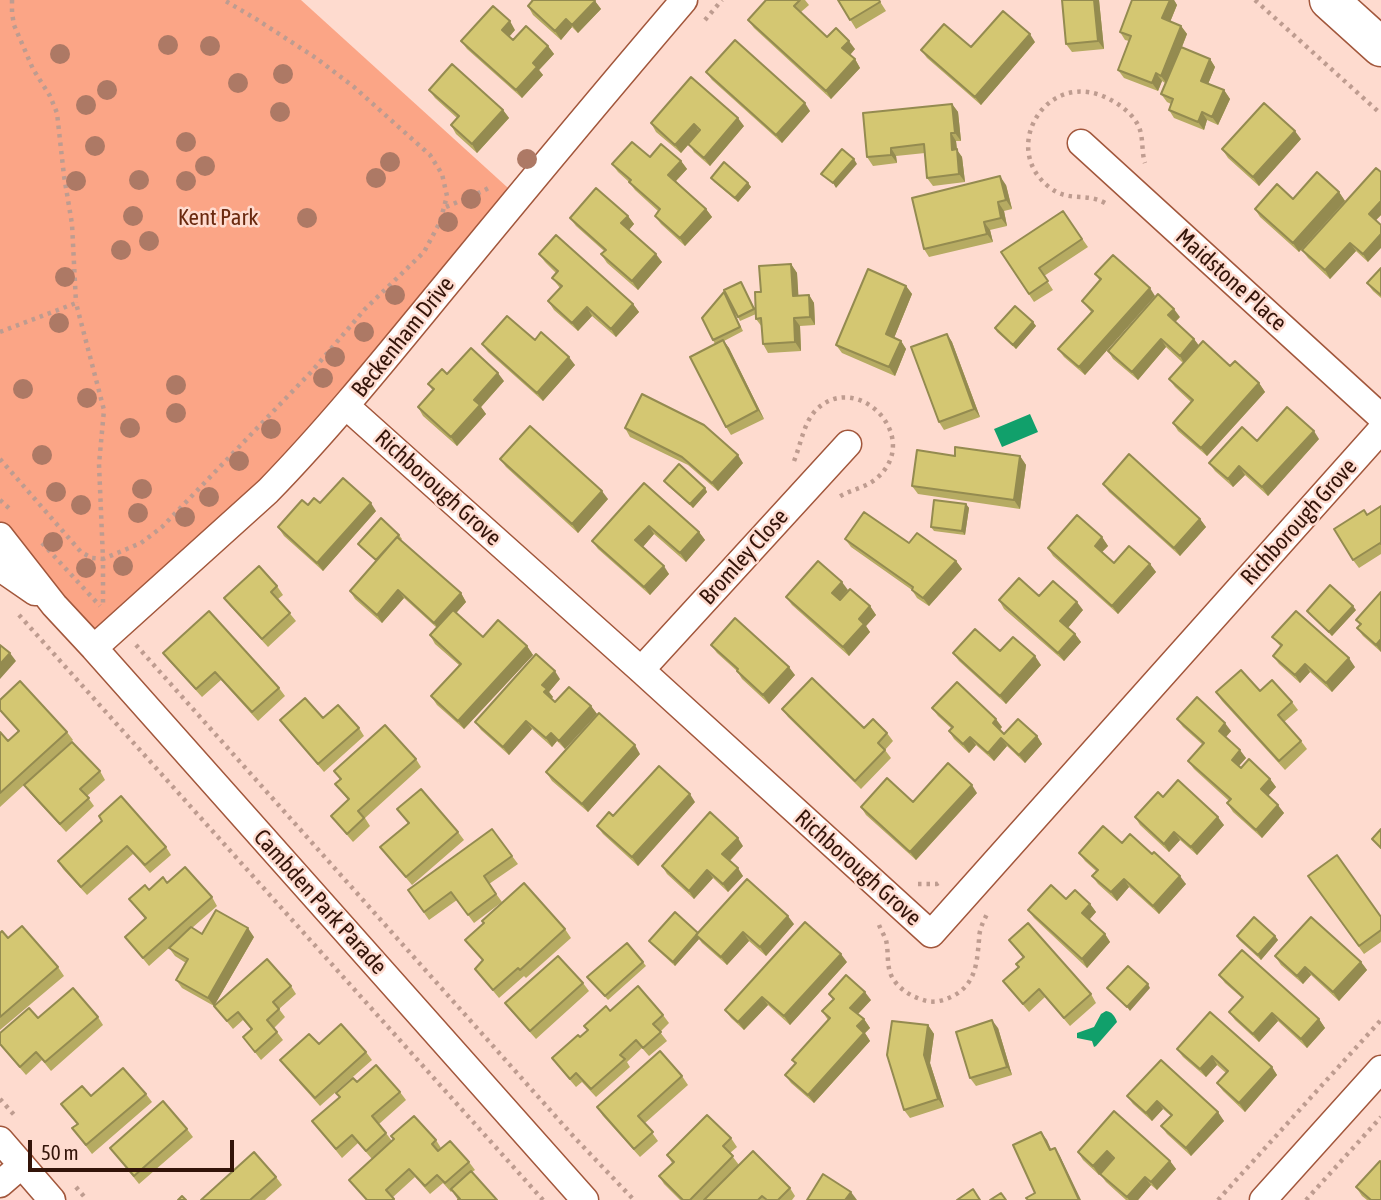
<!DOCTYPE html>
<html>
<head>
<meta charset="utf-8">
<style>
  body { margin:0 }
  #map { position:relative; width:1381px; height:1200px; overflow:hidden; background:#fedbcf; font-family:"Asap Condensed",sans-serif }
  canvas { display:block }
  .scale { position:absolute; left:28px; top:1140px; width:206px; height:32px; box-sizing:border-box; border:4px solid #331409; border-top:0; padding-left:9px; font-size:21px; line-height:24px; white-space:nowrap; color:#331409; -webkit-text-stroke:5px #fedbcf; paint-order:stroke }
</style>
</head>
<body>
<div id="map">
<canvas width="1381" height="1200"></canvas>
<div class="scale">50 m</div>
</div>
<script>
const c = document.querySelector('canvas').getContext('2d');
c.lineJoin = 'round';
function fillPath(path, color) { c.fillStyle = color; c.fill(path, 'evenodd'); }
function trace(path, color, width, dash) { c.strokeStyle = color; c.lineWidth = width; c.lineCap = dash ? 'butt' : 'round'; c.setLineDash(dash || []); c.stroke(path); }
function label(font, color, halo, rows, align = 'center') {
  c.font = font + ' "Asap Condensed",sans-serif'; c.lineWidth = 5; c.setLineDash([]); c.textBaseline = 'middle'; c.strokeStyle = halo; c.fillStyle = color; for (const [text, x, y, turn = 0] of rows) {
    c.save(); c.translate(x, y); c.rotate((+turn || 0) * Math.PI / 180); c.textAlign = isNaN(turn) ? turn : align; if (halo) c.strokeText(text, 0, 0); c.fillText(text, 0, 0); c.restore();
  }
}
fillPath(new Path2D(`
  M0,0H301L518,197L346,406L94,648L0,536Z`), '#fba586');
fillPath(new Path2D(`
  M1030,414L1038,432L1002,447L994,429Z
  M1106,1011C1112,1012 1115,1016 1117,1022L1096,1046L1094,1047L1092,1041L1077,1038V1033L1094,1027L1101,1014Z`), '#11a06b');
const street = new Path2D(`
  M1081,143L1381,417
  M346,406L641,670L931,934L1381,430
  M0,536L54,605L94,648L585,1200
  M0,568L35,592
  M94,648L268,491C336,421 397,344 459,269C533,179 608,89 684,0
  M641,670L848,444
  M0,1140L52,1200
  M0,1184L22,1165
  M1263,1200L1381,1069`);
const primary = new Path2D(`
  M1329,0L1381,47`);
trace(street, '#a2573c', 29);
trace(primary, '#a2573c', 41);
trace(new Path2D(`
  M12,0V13L14,25L33,69L50,96L57,113L64,176L72,224L76,303
  M1255,0L1381,114
  M705,20L722,0
  M1105,203C1086,192 1069,203 1049,187C998,147 1049,65 1111,100C1121,105 1133,115 1138,125C1144,137 1141,151 1145,163
  M446,207L483,191L492,186
  M0,332L76,303L104,410L99,464L103,559L141,543L162,527L312,371L365,309L424,252L440,222L447,196L442,174L430,155L354,87L316,58L256,19L224,0
  M0,459L81,552L92,558L103,559V605
  M794,461C801,444 803,425 815,411C856,368 924,437 877,478C866,488 851,489 839,497
  M0,500L12,511
  M42,543L100,606
  M19,615L543,1200
  M136,645L574,1137L634,1200
  M918,884H937L940,882
  M879,925C881,930 884,935 886,940C889,952 886,966 892,977C899,990 914,998 927,1001C936,1003 945,1000 953,996C976,984 977,962 979,940C979,930 983,922 987,914
  M0,1099L16,1117
  M76,1187L87,1200
  M1218,1200L1381,1020
  M1306,1200L1381,1117`), '#be9c90', 4.5, [3.5, 5]);
trace(street, '#fff', 26);
trace(primary, '#fff', 38);
c.fillStyle = '#ad7965';
for (const [x, y] of [
  [168,45],
  [210,46],
  [60,54],
  [283,74],
  [238,83],
  [107,90],
  [86,105],
  [280,112],
  [186,142],
  [95,146],
  [527,159],
  [390,162],
  [205,166],
  [376,178],
  [139,180],
  [76,181],
  [186,181],
  [471,199],
  [133,216],
  [307,218],
  [448,222],
  [149,241],
  [121,250],
  [65,277],
  [395,295],
  [59,323],
  [364,332],
  [335,357],
  [323,378],
  [176,385],
  [23,389],
  [87,398],
  [176,413],
  [130,428],
  [271,429],
  [42,455],
  [239,461],
  [142,489],
  [56,492],
  [209,497],
  [81,505],
  [138,513],
  [185,517],
  [53,542],
  [123,566],
  [86,568]
]) { c.beginPath(); c.arc(x, y, 10, 0, 2 * Math.PI); c.fill(); }
fillPath(new Path2D(`
  M531,0H594L601,9L578,33L572,27L561,40L533,15L528,6L532,1Z
  M766,0H805L809,5L801,12L827,37L855,49L850,55L855,59L860,68L831,99L754,28L748,20Z
  M838,0H879L886,11L856,29Z
  M1099,0L1104,49L1072,52L1066,44Z
  M1132,0H1174L1177,5L1170,22L1181,26L1187,34L1182,47L1210,59L1215,67L1208,84L1224,90L1230,99L1218,125L1207,120L1204,130L1174,118L1169,110L1171,104L1167,102L1161,94L1165,83L1162,81L1158,91L1124,78L1118,70L1129,41L1125,40L1120,32Z
  M515,30L509,37L513,40L548,46L554,54L539,70L543,75L522,98L467,49L461,41Z
  M1035,42L981,105L927,58L921,50Z
  M706,72L810,111L782,143L712,80Z
  M429,90L503,110L509,118L477,153L456,134L451,125L457,118L435,98Z
  M952,104L958,112L961,141H956L957,150L962,157L965,182L933,186L927,178L925,153L896,156L897,163L873,166L867,157Z
  M651,123L744,126L710,166L694,152L689,144L681,153L656,132Z
  M1301,139L1259,186L1228,158L1222,149Z
  M650,157L681,161L687,169L676,181L706,209L712,217L685,246L661,224L655,216L658,211L635,190L629,182L618,172L612,164Z
  M1381,172V215L1376,220L1368,262L1356,251L1330,279L1308,258L1302,250Z
  M711,178L748,183L751,187L738,202L714,182Z
  M1006,185L1012,209L1004,211L1007,226L990,230L993,242L929,257L924,249Z
  M1339,192L1345,201L1299,252L1260,217L1255,209L1293,199Z
  M1063,211L1088,247L1044,276L1053,290L1034,302L1001,252Z
  M628,216L634,224L629,230L662,262L638,290L607,263L601,254L604,251L576,226L570,218Z
  M539,254L633,304L639,312L616,337L592,316L578,331L554,310L548,301L560,288L552,278L556,273L545,262Z
  M791,264L797,273L798,296L809,295L814,303L815,325L800,326L801,351L768,353L763,344L762,327L756,319V314L740,321L738,317L741,282L755,309L761,292Z
  M1381,268V298L1373,291L1367,283Z
  M1095,274L1155,296L1085,375L1064,357L1058,349L1091,312L1082,301L1100,281Z
  M906,286L912,294L894,338L901,341L906,349L895,376L842,353L836,345Z
  M724,292L743,331L724,341L729,348L764,419L731,435L726,427L715,344L713,340Z
  M1180,317L1175,322L1194,339L1199,346L1259,383L1265,392L1207,456L1178,431L1173,423L1191,402L1175,387L1169,379L1183,363L1166,347L1138,380L1113,359L1108,351Z
  M1033,322L1036,326L1016,349L997,332L995,328Z
  M947,334L952,342L980,417L944,430L939,422Z
  M535,340L575,365L543,401L488,352L482,344Z
  M447,374L504,381L481,407L486,414L457,446L423,416L418,407L433,391L428,384Z
  M625,428L743,463L718,491L688,465L630,437Z
  M1319,439L1268,496L1245,475L1233,487L1215,471L1209,463L1257,441Z
  M955,456H1020L1026,465L1020,509L918,494L912,486Z
  M500,459L608,499L578,533L506,467Z
  M664,481L705,488L707,492L693,508L667,485Z
  M644,483L699,532L705,540L686,562L654,534L643,547L669,574L650,595L598,549L592,541Z
  M1103,484L1200,519L1206,527L1180,556L1109,492Z
  M320,503L376,511L323,571L284,536L278,527L308,505Z
  M966,504L969,508L965,535L934,531L931,527Z
  M1381,506V554L1359,568L1353,560L1367,515Z
  M399,535L402,539L401,540L461,593L466,602L456,613L483,637L527,646L533,655L464,729L437,705L431,696L459,665L435,644L430,635L437,628L404,598L382,623L355,599L350,591L376,561L361,548L358,544Z
  M1102,537L1108,546L1102,552L1114,563L1150,564L1156,572L1118,614L1053,556L1048,548Z
  M845,539L909,543L956,561L962,569L929,606L917,598L912,590L851,547Z
  M277,586L283,595L278,599L296,621L268,647L230,606L224,598Z
  M848,590L839,600L870,606L876,615L866,626L870,632L849,656L792,605L786,597Z
  M1381,592V652L1363,636L1357,628L1360,625L1356,620Z
  M1039,596L1083,610L1068,628L1075,634L1081,642L1064,661L1004,609L999,600Z
  M1356,610L1332,636L1310,615L1307,611Z
  M1272,637L1355,667L1332,692L1310,672L1300,683L1279,664L1273,656L1281,647Z
  M711,645L795,675L769,704L742,679L737,671L717,653Z
  M1000,651L1041,665L1006,704L959,661L953,653Z
  M163,653L279,688L285,696L258,721L221,680L202,697L169,661Z
  M560,679L549,692L553,697L551,699L555,702L591,706L597,714L565,749L557,741L552,747L532,729L509,755L481,730L475,722Z
  M1260,691L1292,702L1298,710L1284,722L1301,741L1307,749L1285,770L1222,701L1216,692Z
  M0,700L67,732L73,740L0,807V732L8,741L18,731L0,711Z
  M932,708L1002,727L1000,730L1004,734L1037,736L1042,744L1025,763L1007,746L994,761L976,745L969,753L954,739L949,731L951,728L938,716Z
  M782,709L864,728L887,733L893,741L885,750L891,758L861,789L788,717Z
  M323,718L359,728L364,736L324,772L286,728L280,720Z
  M1177,719L1231,731L1226,737L1246,758L1239,766L1241,768L1270,779L1276,787L1268,795L1284,813L1262,838L1233,812L1227,803L1229,801L1194,769L1188,761L1203,745L1183,727Z
  M640,754L588,812L552,781L546,772Z
  M416,759L421,767L365,818L370,826L353,842L331,816L348,800L335,784L340,779L334,771Z
  M100,771L105,780L87,796L94,806L66,832L30,793L24,785Z
  M977,793L916,860L866,815L861,807L913,802Z
  M1163,797L1224,825L1197,855L1180,840L1169,852L1140,825L1135,817Z
  M695,802L638,866L603,834L597,826L613,816Z
  M397,809L458,832L464,840L412,885L380,847L408,823Z
  M102,821L166,847L171,855L150,873L133,854L87,895L63,869L58,861Z
  M492,829L518,864L489,884L502,902L474,923L457,900L429,920L408,890Z
  M1122,843L1186,884L1159,914L1129,887L1117,901L1098,884L1092,876L1096,871L1085,861L1079,853Z
  M743,846L730,861L743,876L728,892L713,878L694,899L667,874L662,866Z
  M1308,876L1381,917V942L1364,954Z
  M167,883L212,897L217,906L192,928L202,934L254,937L214,1006L182,988L176,980L186,963L175,956L169,948L149,966L125,937L145,919L129,899Z
  M1066,899L1090,904L1096,912L1089,920L1105,934L1110,942L1087,968L1034,918L1028,910Z
  M794,924L766,956L749,941L727,965L702,943L699,939L675,966L652,945L649,941L698,933Z
  M565,929L571,938L526,978L524,976L499,998L475,969L483,961L465,940Z
  M0,933L58,967L64,976L0,1030Z
  M1237,936H1275L1278,940L1261,960L1239,940Z
  M1009,940L1091,994L1096,1003L1070,1026L1045,997L1029,1012L1003,981L1018,967L1023,958Z
  M1275,956L1361,962L1367,970L1339,1001L1311,975L1303,984L1281,965Z
  M643,962L646,966L608,1000L587,977Z
  M847,962L790,1025L768,1005L744,1030L731,1018L725,1010Z
  M1219,975L1319,1019L1325,1028L1307,1048L1278,1021L1259,1042L1235,1020L1229,1012L1242,998L1225,983Z
  M583,983L589,991L536,1039L511,1011L505,1003Z
  M291,986L296,994L279,1009L285,1017L274,1028L283,1040L261,1060L243,1037L251,1029L243,1020L233,1029L214,1006Z
  M829,994L871,1000L858,1014L864,1019L870,1028L865,1033L870,1041L814,1103L791,1083L785,1075L795,1064L792,1060L828,1020L822,1011L833,1000Z
  M610,1011L663,1015L669,1023L660,1032L667,1041L649,1056L642,1048L627,1062L630,1067L596,1097L582,1082L576,1087L558,1066L552,1058L580,1037Z
  M98,1017L103,1025L51,1071L42,1060L26,1075L0,1045V1033L38,1018Z
  M928,1025L934,1034L930,1063L944,1107L910,1118L904,1110Z
  M998,1028L1012,1075L976,1086L970,1078Z
  M319,1044L366,1052L372,1060L320,1106L286,1068L280,1060Z
  M1177,1049L1272,1067L1277,1075L1245,1112L1223,1091L1217,1083L1226,1073L1217,1065L1206,1077L1183,1057Z
  M1161,1060L1224,1121L1191,1156L1167,1134L1161,1126L1171,1116L1163,1109L1152,1121L1133,1104L1127,1096Z
  M682,1076L688,1085L645,1123L658,1141L640,1157L603,1116L597,1107Z
  M357,1082L400,1092L406,1100L379,1124L392,1141L372,1159L358,1143L342,1158L312,1121Z
  M146,1094L152,1102L92,1154L72,1128L77,1124L61,1104L91,1096Z
  M1114,1111L1170,1161L1176,1169L1157,1190L1151,1185L1138,1200H1126L1106,1182L1100,1174L1108,1165L1099,1175L1083,1160L1078,1152Z
  M187,1129L193,1137L139,1184L110,1148Z
  M731,1138L737,1147L730,1153L739,1165L704,1200H680L664,1184L659,1176L672,1163L667,1155Z
  M436,1140L441,1148L469,1162L475,1170L472,1172L458,1200L452,1191L451,1192L443,1183L430,1194L415,1177L393,1197L395,1200H366L349,1180Z
  M276,1177L282,1185L265,1200H201Z
  M1356,1187L1381,1200H1367L1362,1196Z
  M790,1188L795,1196L792,1200H704Z`), '#b6ab62');
fillPath(new Path2D(`
  M1094,0H1099L1104,49L1098,41Z
  M1170,0H1174L1177,5L1168,27L1162,18Z
  M595,1L601,9L578,33L572,25Z
  M566,19L572,27L561,40L555,31Z
  M510,21L515,30L507,39L502,30Z
  M1181,26L1187,34L1167,84L1161,76Z
  M1030,34L1035,42L981,105L975,97Z
  M849,41L855,49L848,57L842,48Z
  M548,46L554,54L539,70L543,75L522,98L516,90L533,63Z
  M855,59L860,68L831,99L826,91Z
  M1210,59L1215,67L1206,89L1201,81Z
  M1156,73L1162,81L1158,91L1152,83Z
  M1224,90L1230,99L1218,125L1212,117Z
  M805,103L810,111L782,143L776,135Z
  M952,104L958,112L961,141L955,133Z
  M503,110L509,118L477,153L472,144Z
  M1202,112L1207,120L1204,130L1198,122Z
  M738,118L744,126L710,166L704,158Z
  M694,124L699,132L681,153L675,145Z
  M1295,131L1301,139L1259,186L1253,177Z
  M951,133L956,141L957,150L962,157L965,182L959,174L952,150Z
  M891,148L896,156L897,163L891,155Z
  M854,159L857,164L836,188L833,183Z
  M681,161L687,169L674,183L668,175Z
  M1000,176L1006,185L1012,209L1006,200Z
  M748,183L751,187L738,202L735,198Z
  M1339,192L1345,201L1299,252L1293,243Z
  M1381,201V215L1374,222L1369,214Z
  M998,202L1004,211L1007,226L1001,218Z
  M706,209L712,217L685,246L680,238Z
  M628,216L634,224L627,232L621,223Z
  M984,222L990,230L993,242L987,234Z
  M1381,234V248L1368,262L1363,254Z
  M1350,243L1356,251L1330,279L1325,270Z
  M656,254L662,262L638,290L632,281Z
  M791,264L797,273L799,304L793,296Z
  M906,286L912,294L892,343L886,334Z
  M1150,288L1155,296L1085,375L1079,367Z
  M809,295L814,303L815,325L810,317Z
  M633,304L639,312L616,337L611,329Z
  M587,307L592,316L578,331L572,323Z
  M1174,309L1180,317L1174,323L1168,315Z
  M794,318L800,326L801,351L795,342Z
  M1033,322L1036,326L1016,349L1013,345Z
  M947,334L952,342L980,417L974,409Z
  M1161,339L1166,347L1138,380L1132,372Z
  M1194,339L1200,347L1185,365L1180,356Z
  M723,340L729,348L764,419L758,410Z
  M901,341L906,349L895,376L889,367Z
  M569,357L575,365L543,401L537,393Z
  M498,373L504,381L481,407L486,414L457,446L451,437L474,400Z
  M1259,383L1265,392L1207,456L1201,448Z
  M1314,431L1319,439L1268,496L1262,487Z
  M738,455L743,463L718,491L712,483Z
  M1020,456L1026,465L1020,509L1014,500Z
  M1239,466L1245,475L1233,487L1228,479Z
  M705,488L707,492L693,508L690,504Z
  M602,491L608,499L578,533L572,524Z
  M371,503L376,511L323,571L317,563Z
  M966,504L969,508L965,535L962,531Z
  M1200,519L1206,527L1180,556L1174,548Z
  M649,526L654,534L641,549L635,540Z
  M699,532L705,540L686,562L680,553Z
  M1102,537L1108,546L1100,554L1095,546Z
  M956,561L962,569L929,606L923,598Z
  M1150,564L1156,572L1118,614L1112,606Z
  M664,566L669,574L650,595L644,587Z
  M842,582L848,590L838,601L832,593Z
  M398,590L404,598L382,623L377,615Z
  M461,593L466,602L440,631L434,623Z
  M1077,602L1083,610L1066,630L1060,621Z
  M870,606L876,615L866,626L870,632L849,656L843,647L859,619Z
  M1353,606L1356,610L1332,636L1329,632Z
  M1075,634L1081,642L1064,661L1058,653Z
  M1381,639V652L1376,645Z
  M527,646L533,655L464,729L458,721Z
  M10,653L16,661L0,679V664Z
  M1035,656L1041,665L1006,704L1000,696Z
  M1349,658L1355,667L1332,692L1326,683Z
  M1305,664L1310,672L1300,683L1295,675Z
  M789,667L795,675L769,704L763,695Z
  M555,671L560,679L549,692L553,697L550,700L544,692L542,685Z
  M591,706L597,714L565,749L559,741Z
  M996,719L1002,727L998,731L993,723Z
  M526,721L532,729L509,755L503,747Z
  M1225,723L1231,731L1224,739L1219,731Z
  M551,733L557,741L552,747L546,738Z
  M1037,736L1042,744L1025,763L1019,755Z
  M970,737L976,745L969,753L963,744Z
  M1001,738L1007,746L994,761L988,753Z
  M635,745L640,754L588,812L582,804Z
  M1240,750L1246,758L1237,768L1232,760Z
  M1270,779L1276,787L1267,797L1261,789Z
  M972,785L977,793L916,860L910,852Z
  M690,794L695,802L638,866L632,857Z
  M1278,805L1284,813L1262,838L1256,830Z
  M1218,817L1224,825L1197,855L1191,847Z
  M1174,832L1180,840L1169,852L1164,844Z
  M738,838L743,846L728,862L722,854Z
  M738,868L743,876L728,892L723,884Z
  M707,870L713,878L694,899L689,891Z
  M1180,876L1186,884L1159,914L1153,906Z
  M1124,879L1129,887L1117,901L1111,892Z
  M1090,904L1096,912L1088,921L1082,913Z
  M788,916L794,924L766,956L760,947Z
  M248,928L254,937L214,1006L208,998Z
  M743,932L749,941L727,965L721,957Z
  M1105,934L1110,942L1087,968L1082,959Z
  M696,935L699,939L675,966L673,962Z
  M1275,936L1278,940L1261,960L1258,955Z
  M841,954L847,962L790,1025L784,1016Z
  M1361,962L1367,970L1339,1001L1333,992Z
  M1305,967L1311,975L1303,984L1297,976Z
  M1148,984L1150,988L1130,1011L1127,1007Z
  M865,992L871,1000L856,1016L850,1008Z
  M762,997L768,1005L744,1030L738,1022Z
  M1272,1013L1278,1021L1259,1042L1253,1034Z
  M864,1019L870,1028L865,1033L870,1041L814,1103L808,1095L857,1026Z
  M1319,1019L1325,1028L1307,1048L1301,1039Z
  M992,1020L998,1028L1012,1075L1007,1067Z
  M928,1025L934,1034L930,1063L944,1107L938,1099L924,1055Z
  M1212,1056L1217,1065L1206,1077L1200,1069Z
  M1272,1067L1277,1075L1245,1112L1239,1103Z
  M1157,1101L1163,1109L1152,1121L1146,1113Z
  M1218,1112L1224,1121L1191,1156L1186,1148Z
  M1041,1132L1047,1140L1055,1158L1050,1150Z
  M1055,1148L1060,1156L1081,1200H1079Z
  M1107,1151L1113,1159L1099,1175L1093,1166Z
  M1170,1161L1176,1169L1157,1190L1151,1182Z
  M1145,1177L1151,1185L1138,1200H1129L1127,1197Z
  M851,1192L857,1200H845Z`), '#948b50');
const building = new Path2D(`
  M533,0H594L595,1L572,25L566,19L555,31L528,6Z
  M766,0H800L794,6L827,37L836,28L849,41L842,48L855,59L826,91L748,20Z
  M838,0H879L880,2L850,20Z
  M1062,0H1094L1098,41L1066,44Z
  M1132,0H1170L1162,18L1181,26L1161,76L1156,73L1152,83L1118,70L1131,36L1120,32Z
  M493,6L510,21L502,30L513,40L526,26L548,46L533,63L537,67L516,90L461,41Z
  M1003,11L1030,34L975,97L921,50L944,24L971,47Z
  M735,40L805,103L776,135L706,72Z
  M1181,47L1210,59L1201,81L1224,90L1212,117L1202,112L1198,122L1169,110L1173,99L1161,94Z
  M452,64L503,110L472,144L451,125L459,116L429,90Z
  M691,77L738,118L704,158L688,144L700,130L694,124L675,145L651,123Z
  M1264,103L1295,131L1253,177L1222,149Z
  M952,104L955,133H951L952,150L957,149L959,174L927,178L924,144L891,148V155L867,157L863,113Z
  M632,142L650,157L661,144L681,161L668,175L706,209L680,238L655,216L660,209L629,182L631,180L612,164Z
  M842,149L854,159L833,183L821,174Z
  M724,162L748,183L735,198L711,178Z
  M1376,168L1381,172V201L1369,214L1381,225V234L1363,254L1350,243L1325,270L1302,250Z
  M1317,172L1339,192L1293,243L1255,209L1277,184L1293,199Z
  M1000,176L1006,200L998,202L1001,218L984,222L987,234L924,249L912,198Z
  M596,188L628,216L621,223L656,254L632,281L601,254L606,250L570,218Z
  M1063,211L1082,239L1039,268L1048,281L1029,294L1001,252Z
  M556,235L633,304L611,329L587,307L572,323L548,301L562,286L552,278L558,271L539,254Z
  M1113,255L1150,288L1079,367L1058,349L1093,311L1082,301L1101,279L1095,274Z
  M791,264L793,296L809,295L810,317L794,318L795,342L763,344L761,318L756,319L755,292H761L759,266Z
  M1381,268V295L1367,283Z
  M868,269L906,286L886,334L901,341L889,367L836,345Z
  M741,282L754,309L738,317L724,290Z
  M724,292L740,327L713,340L702,318Z
  M1158,294L1174,309L1168,315L1194,339L1180,356L1161,339L1132,372L1108,351Z
  M1015,306L1033,322L1013,345L995,328Z
  M507,316L535,340L541,332L569,357L537,393L482,344Z
  M947,334L974,409L939,422L911,347Z
  M723,340L758,410L726,427L690,357Z
  M1203,341L1230,366L1235,361L1259,383L1201,448L1173,423L1193,400L1169,379Z
  M471,348L498,373L474,400L480,405L451,437L418,407L434,389L428,384L442,369L447,374Z
  M642,394L704,425L738,455L712,483L682,457L625,428Z
  M1287,407L1314,431L1262,487L1239,466L1228,479L1209,463L1242,427L1257,441Z
  M530,426L602,491L572,524L500,459Z
  M955,447L1020,456L1014,500L912,486L917,450L955,456Z
  M1129,454L1200,519L1174,548L1103,484Z
  M679,464L705,488L690,504L664,481Z
  M343,478L371,503L317,563L278,527L302,500L308,505L314,498L320,503Z
  M644,483L699,532L680,553L649,526L635,540L664,566L644,587L592,541Z
  M934,500L966,504L962,531L931,527Z
  M1381,506V544L1380,543L1353,560L1334,529L1364,510L1367,515Z
  M864,512L909,543L917,533L956,561L923,598L912,590L913,587L845,539Z
  M1077,515L1102,537L1095,546L1114,563L1129,546L1150,564L1112,606L1048,548Z
  M381,518L399,535L376,560L358,544Z
  M397,537L461,593L434,623L398,590L377,615L350,591Z
  M818,561L842,582L832,593L840,600L850,589L870,606L859,619L864,624L843,647L786,597Z
  M259,566L277,586L271,592L290,613L262,639L224,598Z
  M1019,578L1039,596L1053,581L1077,602L1060,621L1075,634L1058,653L999,600Z
  M1330,585L1353,606L1329,632L1307,611Z
  M1381,592V639L1376,645L1357,628L1361,624L1356,620Z
  M453,610L483,637L498,620L527,646L458,721L431,696L461,664L430,635Z
  M209,611L279,688L252,712L215,672L196,689L163,653Z
  M1296,611L1349,658L1326,683L1305,664L1295,675L1273,656L1282,645L1272,637Z
  M735,618L789,667L763,695L737,671L738,669L711,645Z
  M975,629L1000,651L1013,637L1035,656L1000,696L953,653Z
  M0,645L10,653L0,664Z
  M536,654L555,671L542,685L547,689L544,692L555,702L569,687L591,706L559,741L551,733L546,738L526,721L503,747L475,722Z
  M1241,670L1260,691L1272,680L1292,702L1278,715L1301,741L1279,761L1216,692Z
  M812,678L864,728L873,719L887,733L878,743L885,750L855,781L782,709Z
  M20,681L67,732L0,793V732L8,741L19,731L0,710V700Z
  M957,682L996,719L993,723L1004,734L1018,719L1037,736L1019,755L1001,738L988,753L970,737L963,744L949,731L953,727L932,708Z
  M1197,697L1225,723L1219,731L1240,750L1232,760L1241,768L1249,759L1270,779L1261,789L1278,805L1256,830L1227,803L1231,799L1188,761L1204,743L1177,719Z
  M305,698L323,718L338,705L359,728L318,764L280,720Z
  M599,713L635,745L582,804L546,772Z
  M385,725L416,759L358,811L364,818L347,834L331,816L349,799L335,784L341,779L334,771Z
  M72,742L100,771L80,789L89,798L60,824L24,785Z
  M948,763L972,785L910,852L861,807L887,778L913,802Z
  M659,766L690,794L632,857L597,826L609,812L613,816Z
  M1178,780L1218,817L1191,847L1174,832L1164,844L1135,817L1158,792L1163,797Z
  M421,789L458,832L406,877L380,847L409,823L397,809Z
  M121,796L166,847L145,865L127,846L81,887L58,861L102,821L99,816Z
  M710,812L738,838L722,854L738,868L723,884L707,870L689,891L662,866Z
  M1103,826L1122,843L1130,834L1152,854L1154,852L1180,876L1153,906L1124,879L1111,892L1092,876L1098,870L1079,853Z
  M492,829L512,856L484,876L496,894L468,915L451,892L424,912L408,890Z
  M1381,829V848L1372,839Z
  M1337,855L1381,917V930L1359,946L1308,876Z
  M185,867L212,897L143,958L125,937L146,918L129,899L145,885L149,890L163,877L167,883Z
  M747,879L788,916L760,947L743,932L721,957L696,935Z
  M524,883L565,929L520,970L518,968L493,990L475,969L483,960L465,940L484,923L482,921Z
  M1051,885L1066,899L1075,890L1090,904L1082,913L1105,934L1082,959L1028,910Z
  M216,910L248,928L208,998L176,980L188,959L169,948L191,927L202,934Z
  M675,912L698,933L673,962L649,941Z
  M1254,917L1275,936L1258,955L1237,936Z
  M1311,917L1361,962L1333,992L1305,967L1297,976L1275,956Z
  M805,922L841,954L784,1016L762,997L738,1022L725,1010Z
  M1028,923L1091,994L1064,1018L1039,989L1023,1004L1003,981L1019,967L1016,964L1024,957L1009,940Z
  M22,926L58,967L0,1017V933L2,931L8,938Z
  M627,943L643,962L605,996L587,977Z
  M1242,950L1319,1019L1301,1039L1272,1013L1253,1034L1229,1012L1243,997L1219,975Z
  M558,956L583,983L530,1031L505,1003Z
  M267,959L291,986L273,1002L279,1009L267,1020L277,1032L255,1052L243,1037L252,1029L238,1012L227,1021L214,1006Z
  M1128,966L1148,984L1127,1007L1107,988Z
  M846,975L865,992L850,1008L864,1019L857,1026L864,1033L808,1095L785,1075L796,1063L792,1060L830,1018L822,1011L834,999L829,994Z
  M638,986L663,1015L653,1024L661,1032L643,1048L636,1040L620,1055L625,1059L591,1089L576,1073L570,1079L552,1058L578,1035L580,1037L588,1030L584,1026L606,1006L610,1011Z
  M73,988L98,1017L45,1062L36,1052L20,1067L0,1044V1033L29,1008L38,1018Z
  M1210,1012L1272,1067L1239,1103L1217,1083L1228,1071L1212,1056L1200,1069L1177,1049Z
  M992,1020L1007,1067L970,1078L956,1032Z
  M892,1021L928,1025L924,1055L938,1099L904,1110L887,1055Z
  M341,1024L366,1052L315,1098L280,1060L309,1034L319,1044Z
  M660,1051L682,1076L638,1116L653,1132L634,1149L597,1107Z
  M1161,1060L1218,1112L1186,1148L1161,1126L1172,1115L1157,1101L1146,1113L1127,1096Z
  M376,1065L400,1092L372,1116L386,1133L366,1151L352,1135L336,1149L312,1121L340,1097L336,1093L353,1078L357,1082Z
  M123,1068L146,1094L86,1145L72,1128L78,1124L61,1104L82,1086L91,1096Z
  M163,1101L187,1129L134,1176L110,1148Z
  M1114,1111L1170,1161L1151,1182L1145,1177L1127,1197L1100,1174L1114,1158L1107,1151L1093,1166L1078,1152Z
  M707,1115L731,1138L723,1146L733,1156L690,1200H683L659,1176L674,1162L667,1155Z
  M414,1116L436,1140L432,1144L438,1151L450,1141L469,1162L445,1183L437,1175L425,1186L409,1169L386,1190L394,1199L393,1200H367L349,1180L394,1139L391,1136Z
  M1041,1132L1050,1150L1055,1148L1079,1200H1028L1026,1198L1035,1193L1013,1145Z
  M753,1151L790,1188L778,1200H767L762,1196L758,1200H704Z
  M254,1152L276,1177L250,1200H201Z
  M1380,1161L1381,1162V1200H1371L1356,1187Z
  M471,1171L497,1200H458L460,1199L451,1189Z
  M823,1174L851,1192L845,1200H807Z
  M973,1189L980,1200H957Z
  M1001,1193L1006,1200H990Z
  M182,1196L186,1200H178Z`);
fillPath(building, '#d4c772');
trace(building, '#948b50', 2);
label('23px', '#6a290f', '#fedbcf', [
  ["Kent Park",218,218]
]);
label('23px', '#331409', '#fedbcf', [
  ["Maidstone Place",1231,280,42],
  ["Beckenham Drive",403,337,-51],
  ["Richborough Grove",438,488,42],
  ["Richborough Grove",1299,522,-48],
  ["Bromley Close",744,557,-48],
  ["Richborough Grove",858,868,42],
  ["Cambden Park Parade",320,902,48]
]);
</script>
</body>
</html>
